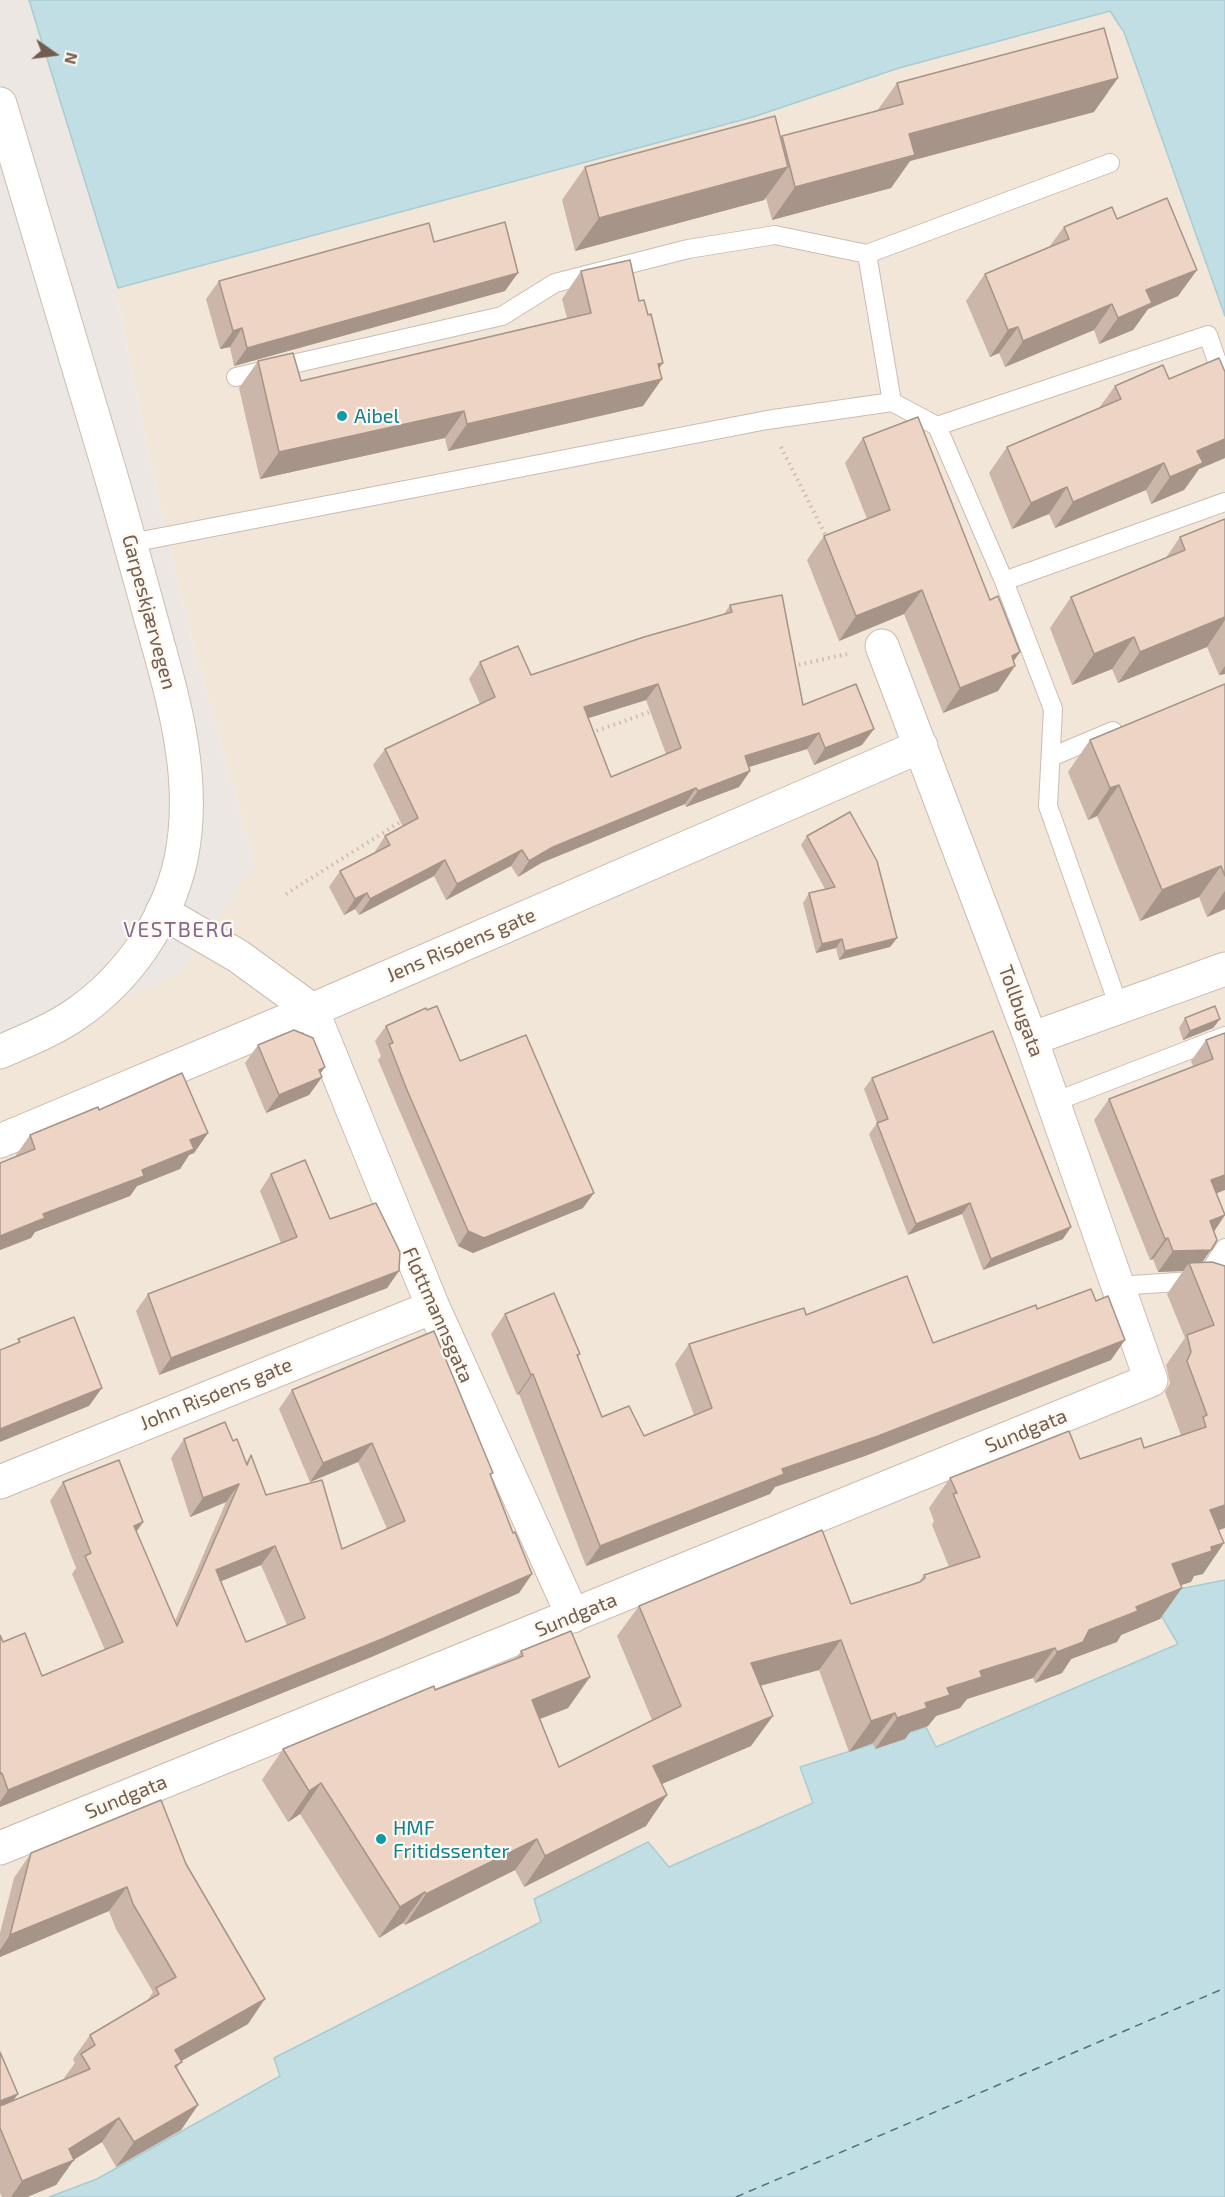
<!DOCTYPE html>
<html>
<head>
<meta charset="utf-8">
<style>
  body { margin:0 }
  #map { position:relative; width:1225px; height:2197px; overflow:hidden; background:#fbf4ea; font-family:"Exo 2",sans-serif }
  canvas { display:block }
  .north { position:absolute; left:24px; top:24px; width:60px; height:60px; -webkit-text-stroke:4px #fdf8f0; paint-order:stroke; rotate:104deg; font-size:16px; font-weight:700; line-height:24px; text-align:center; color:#735c50 }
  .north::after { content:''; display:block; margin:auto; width:21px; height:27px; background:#735c50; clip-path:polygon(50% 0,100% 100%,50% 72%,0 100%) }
</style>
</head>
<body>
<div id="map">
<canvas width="1225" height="2197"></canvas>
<div class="north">N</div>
</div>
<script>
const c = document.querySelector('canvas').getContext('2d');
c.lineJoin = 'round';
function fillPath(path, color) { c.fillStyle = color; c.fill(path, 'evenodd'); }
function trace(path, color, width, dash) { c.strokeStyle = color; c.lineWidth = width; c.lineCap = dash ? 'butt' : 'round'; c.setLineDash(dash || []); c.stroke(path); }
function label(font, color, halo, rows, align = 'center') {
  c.font = font + ' "Exo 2",sans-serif'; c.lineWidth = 4.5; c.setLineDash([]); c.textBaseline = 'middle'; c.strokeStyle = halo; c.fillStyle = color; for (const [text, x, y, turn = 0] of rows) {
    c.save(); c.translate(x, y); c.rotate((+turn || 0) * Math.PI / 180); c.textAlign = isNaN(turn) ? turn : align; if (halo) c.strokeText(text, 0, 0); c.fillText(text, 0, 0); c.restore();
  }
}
fillPath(new Path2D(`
  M1110,11L1124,32L1225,316V1580L1150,1595L1179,1643L936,1747L801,1767L813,1803L669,1867L647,1842L534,1899L542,1921L274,2058L280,2076L97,2179L49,2197H0V1054L255,865L192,640L160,509L109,258L119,288L753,117L899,68Z`), '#f2e6d9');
fillPath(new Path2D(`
  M0,0H29L109,258L160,509L192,640L255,865L178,975L0,1054Z`), '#ece7e2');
const water = new Path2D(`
  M29,0H1225V316L1124,32L1110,11L899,68L753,117L118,288Z
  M1225,1580V2197H49L97,2179L280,2076L274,2058L541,1922L534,1899L648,1842L669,1867L813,1803L800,1767L926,1727L936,1747L1178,1644L1149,1595Z`);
fillPath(water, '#c0dee3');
trace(water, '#a7cdd3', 1.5);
trace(new Path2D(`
  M736,2197L1225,1988`), '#48757d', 1.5, [8, 6]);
const lane = new Path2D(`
  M236,377L502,316L555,283L688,249L775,235L867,254
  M892,402L867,254L1110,163
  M131,543L767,420L892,402L937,426
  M1004,581L1225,502
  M1051,757L1113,731
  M1119,1007L1048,806L1053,709L1004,581L937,426L1208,335L1225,385
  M1054,1102L1225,1036
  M1202,1283L1225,1248
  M1117,1286L1192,1281L1225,1293`);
const street = new Path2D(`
  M162,912L238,956L312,1010
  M312,1010L433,1307L573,1616
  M1031,1039L1225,969
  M0,1141L312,1010L921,746
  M0,1482L433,1307
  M0,1848L1151,1380L1031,1039L882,646`);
const secondary = new Path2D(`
  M0,104C36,225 72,345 108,466C124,520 139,575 154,630C175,705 197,781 181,859C167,922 128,978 76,1014C53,1030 25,1041 0,1052`);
trace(lane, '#ccbcb1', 20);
trace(street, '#ccbcb1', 35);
trace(secondary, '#cebdae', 35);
trace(new Path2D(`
  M781,447L828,540
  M793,666L847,654
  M591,733L655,710
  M286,894L405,819`), '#d3b8a7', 4, [1.5, 4.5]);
trace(lane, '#fff', 18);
trace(street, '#fff', 33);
trace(secondary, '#fff', 33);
fillPath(new Path2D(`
  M897,83L1094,112L910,161L891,188L772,220L766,198L764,200L575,251L562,200L585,167L781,139L782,136L877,111Z
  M1117,219L1197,270L1178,296L1148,309L1133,330L1099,344L1094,330L1005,367L999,353L990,357L966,301L985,274L1049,247L1064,227Z
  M434,242L505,291L234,366L230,347L220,349L206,299L219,281Z
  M581,271L639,301L648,315L663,363L659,368L643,406L448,451L445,438L260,479L239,388L258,361L301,381L567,318L562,299Z
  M1225,372V458L1199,469L1184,490L1151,504L1146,490L1055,528L1049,514L1012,529L989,473L1007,447L1099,408L1115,386Z
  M863,438L1014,661L998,691L943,713L904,614L839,641L807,560L824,536L867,519L845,463Z
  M1225,519V674L1219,675L1207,647L1118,683L1112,669L1072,685L1050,628L1071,597L1165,559L1180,537Z
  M730,605L803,705L862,745L814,765L807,749L749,767L750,771L739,787L686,807L685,804L541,863L518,877L511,866L446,900L434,876L359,915L355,909L344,915L329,887L340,871L374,853L385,836L403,827L373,765L385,749L480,704L469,679L480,662L531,675L724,614ZM646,700L666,754L611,777L588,718Z
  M1225,684V909L1207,917L1199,897L1140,921L1097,816L1088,820L1068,772L1090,740Z
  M807,836L897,938L890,947L839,960L836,948L816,953L803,903L809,893L825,889L801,845Z
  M1185,1018L1220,1019L1213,1028L1183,1040L1179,1028Z
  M386,1026L460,1061L583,1208L473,1253L458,1246L397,1105L378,1060L381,1056L375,1041Z
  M1225,1033L1216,1193L1225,1215L1214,1231L1202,1262H1212L1219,1530L1203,1574L1194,1576L1191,1582L1180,1585L1160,1619L1121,1635L1117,1642L1071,1659L1062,1673L1035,1683L1033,1678L967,1699L960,1708L936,1716L928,1726L910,1732L905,1739L875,1749L873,1743L849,1752L819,1670L760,1686L751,1746L662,1784L646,1826L524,1887L515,1870L405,1925L403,1923L379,1938L300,1814L288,1822L262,1780L283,1749L516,1659L521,1651L590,1677L568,1708L540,1719L559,1767L652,1720L617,1636L639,1606L851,1604L919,1582L924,1575L949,1567L932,1525L934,1521L929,1508L950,1478L1080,1459L1144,1448L1181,1435L1165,1392L1170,1383L1166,1365L1185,1338L1167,1294L1183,1271L1158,1272L1153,1259L1150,1260L1094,1120L1109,1099L1193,1066L1191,1061L1206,1040Z
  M258,1045L325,1067L320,1074L322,1077L309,1095L266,1113L245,1063Z
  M872,1078L1063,1239L983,1270L962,1214L908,1235L869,1134L877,1123L864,1089Z
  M99,1110L208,1133L194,1153L189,1155L180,1169L137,1186L130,1196L35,1232L31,1238L0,1250V1163L16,1156V1155L30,1135Z
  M271,1174L330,1219L399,1271L387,1288L159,1375L136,1311L148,1294L281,1243L260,1191Z
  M1037,1309L1111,1360L865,1456L775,1487L770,1494L586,1566L519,1394L517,1395L491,1334L505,1314L580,1354L578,1357L602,1417L644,1436L694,1415L675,1364L689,1344L806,1315L933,1343Z
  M292,1390L491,1476L513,1533L532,1574L519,1593L369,1658L0,1807V1635L3,1642L42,1676L105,1650L72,1574L76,1568L50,1501L63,1482L143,1522L136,1532L175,1621L226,1502L190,1517L171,1458L184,1439L233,1441L246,1463L251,1455L266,1495L342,1549L387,1529L358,1462L310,1482L279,1409ZM261,1565L287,1625L246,1642L221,1581Z
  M161,1800L248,2024L181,2061L177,2069L198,2105L181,2130L116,2167L102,2142L73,2160L56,2185L27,2197H2L0,2193V2052L13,2101L65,2079L64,2078L75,2063L73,2059L90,2035L147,2001L153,1992L116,1929L109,1911L0,1957V1933L14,1878L31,1853Z`), '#ccb6a9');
fillPath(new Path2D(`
  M1118,78L1094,112L910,161L891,188L772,220L795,187L909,134Z
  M788,167L764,200L575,251L599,218Z
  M1197,270L1178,296L1148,309L1133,330L1099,344L1118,318L1146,290Z
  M518,273L505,291L234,366L247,348Z
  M1112,304L1094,330L1005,367L1023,341Z
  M1018,327L999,353L990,357L1008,330Z
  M242,328L230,347L220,349L233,331Z
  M663,363L649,382L662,379L643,406L448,451L467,424Z
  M464,411L445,438L260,479L279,452Z
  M1225,439V458L1199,469L1184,490L1151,504L1170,477L1197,451Z
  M1164,463L1146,490L1055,528L1073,502Z
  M1067,487L1049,514L1012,529L1031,503Z
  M922,590L904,614L839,641L856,616Z
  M1225,617V620L1207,647L1118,683L1140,652Z
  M1134,637L1112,669L1072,685L1094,654Z
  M1020,652L1009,668L1015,666L998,691L943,713L960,688L1012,656Z
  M1225,666V674L1219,675Z
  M658,684L646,700L573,723L584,707Z
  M874,729L862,745L814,765L825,748Z
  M819,733L807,749L733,772L745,756Z
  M750,771L739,787L686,807L698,791Z
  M1119,785L1097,816L1088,820L1110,788Z
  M696,788L685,804L541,863L518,877L529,861L553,847Z
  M522,850L511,866L446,900L457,884Z
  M445,860L434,876L359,915L370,899Z
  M1221,866L1199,897L1140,921L1162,890Z
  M1225,891V909L1207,917Z
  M367,893L355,909L344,915L355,899Z
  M897,938L890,947L839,960L845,951Z
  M842,939L836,948L816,953L822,944Z
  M1220,1019L1213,1028L1183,1040L1190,1031Z
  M325,1067L316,1079L322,1077L309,1095L266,1113L279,1095L319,1070Z
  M208,1133L194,1153L189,1155L180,1169L137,1186L130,1196L35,1232L31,1238L0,1250V1236L43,1214L142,1170L190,1140Z
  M1225,1175V1190L1197,1201L1211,1180Z
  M594,1193L583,1208L473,1253L458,1246L468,1231Z
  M970,1203L962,1214L908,1235L916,1224Z
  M1225,1215L1211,1236L1210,1221Z
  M1071,1227L1063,1239L983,1270L991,1259Z
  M1168,1238L1153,1259L1150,1260L1165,1239Z
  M1211,1250L1196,1271L1189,1263L1183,1271L1158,1272L1173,1251Z
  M399,1271L387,1288L159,1375L171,1358Z
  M1125,1340L1111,1360L865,1456L775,1487L770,1494L586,1566L600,1546L782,1469Z
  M533,1374L519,1394L517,1395L531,1375Z
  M102,1388L89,1406L0,1442V1429Z
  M372,1443L358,1462L310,1482L323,1463Z
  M239,1484L226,1502L190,1517L203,1498Z
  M1225,1505V1528L1188,1541L1210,1510Z
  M143,1522L130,1541L134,1526Z
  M1224,1543L1203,1574L1194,1576L1191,1582L1150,1595L1172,1564L1211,1547Z
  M275,1546L261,1565L202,1589L216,1570Z
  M532,1574L519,1593L369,1658L0,1807V1802L8,1790Z
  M1182,1588L1160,1619L1121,1635L1117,1642L1071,1659L1062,1673L1035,1683L1057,1652L1089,1630L1136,1607Z
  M841,1640L819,1670L729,1694L751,1663Z
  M1055,1648L1033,1678L967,1699L960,1708L936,1716L928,1726L910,1732L905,1739L875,1749L897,1718L925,1703L947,1688L980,1671Z
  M590,1677L568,1708L511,1730L532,1700Z
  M895,1713L873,1743L849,1752L871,1721Z
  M773,1716L751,1746L631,1797L653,1766Z
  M321,1783L300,1814L288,1822L309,1791Z
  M667,1795L646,1826L524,1887L545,1856Z
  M537,1839L515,1870L405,1925L426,1894Z
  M127,1887L109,1911L0,1957V1950L10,1935Z
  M425,1892L403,1923L379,1938L400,1907Z
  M265,1999L248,2024L158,2074L175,2050Z
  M18,2094L0,2119V2101Z
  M198,2105L181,2130L116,2167L134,2142Z
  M119,2118L102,2142L72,2161L74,2160L56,2185L27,2197H11L22,2181L69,2149Z`), '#a69489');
const building = new Path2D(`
  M1104,28L1118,78L909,134L915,155L795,187L782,136L903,104L897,83Z
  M775,116L788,167L599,218L585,167Z
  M1167,198L1197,270L1146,290L1152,303L1118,318L1112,304L1023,341L1018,327L1008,330L985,274L1069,239L1064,227L1112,207L1117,219Z
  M505,222L518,273L247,348L242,328L233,331L219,281L429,223L434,242Z
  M630,260L639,301L644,300L648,315L651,314L663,363L658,364L662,379L467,424L464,411L279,452L258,361L293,353L301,381L591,313L581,271Z
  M1219,358L1225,372V439L1197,451L1203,463L1170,477L1164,463L1073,502L1067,487L1031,503L1007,447L1121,399L1115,386L1163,365L1169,379Z
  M918,417L990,600L998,596L1020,652L1012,656L1015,666L960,688L922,590L856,616L824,536L890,510L863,438Z
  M1225,519V617L1140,652L1134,637L1094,654L1071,597L1185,550L1180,537Z
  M782,595L803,705L856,684L874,729L825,748L819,733L745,756L750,771L698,791L696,788L553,847L529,861L522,850L457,884L445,860L370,899L367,893L355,899L340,871L390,845L385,836L418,818L385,749L495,697L480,662L518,646L531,675L644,637L732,612L730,605ZM658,684L681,748L611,777L584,707Z
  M1225,684V876L1221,866L1162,890L1119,785L1110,788L1090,740Z
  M850,812L877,861L897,938L845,951L842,939L822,944L809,893L835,887L807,836Z
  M437,1006L460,1061L526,1035L594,1193L484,1238L468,1231L407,1090L389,1044L393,1043L386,1026L426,1008L427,1010Z
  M1215,1006L1220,1019L1190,1031L1185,1018Z
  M294,1030L313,1038L325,1067L319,1070L322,1077L279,1095L258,1045Z
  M993,1031L1071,1227L991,1259L970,1203L916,1224L877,1123L888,1119L872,1078Z
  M1225,1033V1175L1211,1180L1225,1215L1210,1221L1217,1240L1211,1250L1173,1251L1168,1238L1165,1239L1109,1099L1213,1059L1206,1040Z
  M182,1073L208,1133L190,1140L194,1149L142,1170L144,1176L43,1214L45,1218L0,1236V1163L35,1149L30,1135L98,1107L99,1110Z
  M305,1160L330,1219L376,1203L400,1252L399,1271L171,1358L148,1294L297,1237L271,1174Z
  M1212,1262L1225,1266V1505L1210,1510L1224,1543L1211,1547L1212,1551L1172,1564L1182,1588L1136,1607L1138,1611L1089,1630L1083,1642L1057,1652L1055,1648L980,1671L982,1677L947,1688L950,1695L925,1703L927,1708L897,1718L895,1713L871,1721L841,1640L751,1663L773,1716L653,1766L667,1795L545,1856L537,1839L426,1894L425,1892L400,1907L321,1783L309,1791L283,1749L434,1686L435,1690L523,1656L521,1651L571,1631L590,1677L532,1700L559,1767L681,1706L639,1606L822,1530L851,1604L920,1582L925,1578L924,1575L980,1557L953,1494L957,1493L950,1478L1069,1431L1080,1459L1141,1438L1144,1448L1206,1427L1203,1417L1207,1415L1187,1361L1191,1352L1187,1335L1214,1325L1189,1263Z
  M907,1276L933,1343L1036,1305L1037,1309L1091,1289L1096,1301L1108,1296L1125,1340L878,1436L782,1469L784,1474L600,1546L533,1374L531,1375L505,1314L554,1293L580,1354L577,1355L602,1417L629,1406L644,1436L712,1408L689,1344L804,1308L806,1315Z
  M74,1317L102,1388L0,1429V1350L20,1342L18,1339Z
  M434,1331L493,1473L490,1474L513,1533L515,1532L532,1574L382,1639L8,1790L2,1773L0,1774V1635L3,1642L25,1633L42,1676L123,1642L85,1556L91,1553L63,1482L119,1460L143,1522L134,1526L177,1626L239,1484L203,1498L184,1439L225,1422L233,1441L237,1439L247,1465L251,1455L266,1495L322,1480L342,1549L405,1521L372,1443L323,1463L292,1390ZM275,1546L305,1618L246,1642L216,1570Z
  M161,1800L186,1864L265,1999L175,2050L182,2062L175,2066L198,2105L134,2142L119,2118L69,2149L74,2160L22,2181L0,2128V2106L90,2069L81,2054L95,2045L90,2035L159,1994L156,1988L176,1977L133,1904L127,1887L10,1935L31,1853Z
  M0,2052L18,2094L0,2101Z`);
fillPath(building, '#edd4c4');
trace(building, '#a69489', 1.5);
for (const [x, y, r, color] of [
  [342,416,6,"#0f9aa8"],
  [381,1839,6,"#0f9aa8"]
]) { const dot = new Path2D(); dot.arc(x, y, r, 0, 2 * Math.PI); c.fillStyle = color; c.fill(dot); trace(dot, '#fdf8f0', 2); }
label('20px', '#0d838f', '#fdf8f0', [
  ["Aibel",354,416],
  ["HMF",393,1828],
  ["Fritidssenter",393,1851]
], 'left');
label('20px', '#735c50', '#fdf8f0', [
  ["Garpeskjærvegen",149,612,75],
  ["Jens Risøens gate",461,945,-23],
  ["Tollbugata",1021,1011,70],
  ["Fløttmannsgata",438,1315,66],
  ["John Risøens gate",216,1394,-22],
  ["Sundgata",1026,1431,-22],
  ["Sundgata",576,1615,-22],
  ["Sundgata",126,1797,-22]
]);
c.letterSpacing = '1.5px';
label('21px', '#81678e', '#fdf8f0', [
  ["VESTBERG",179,930]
]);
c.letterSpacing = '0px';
</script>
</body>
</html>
